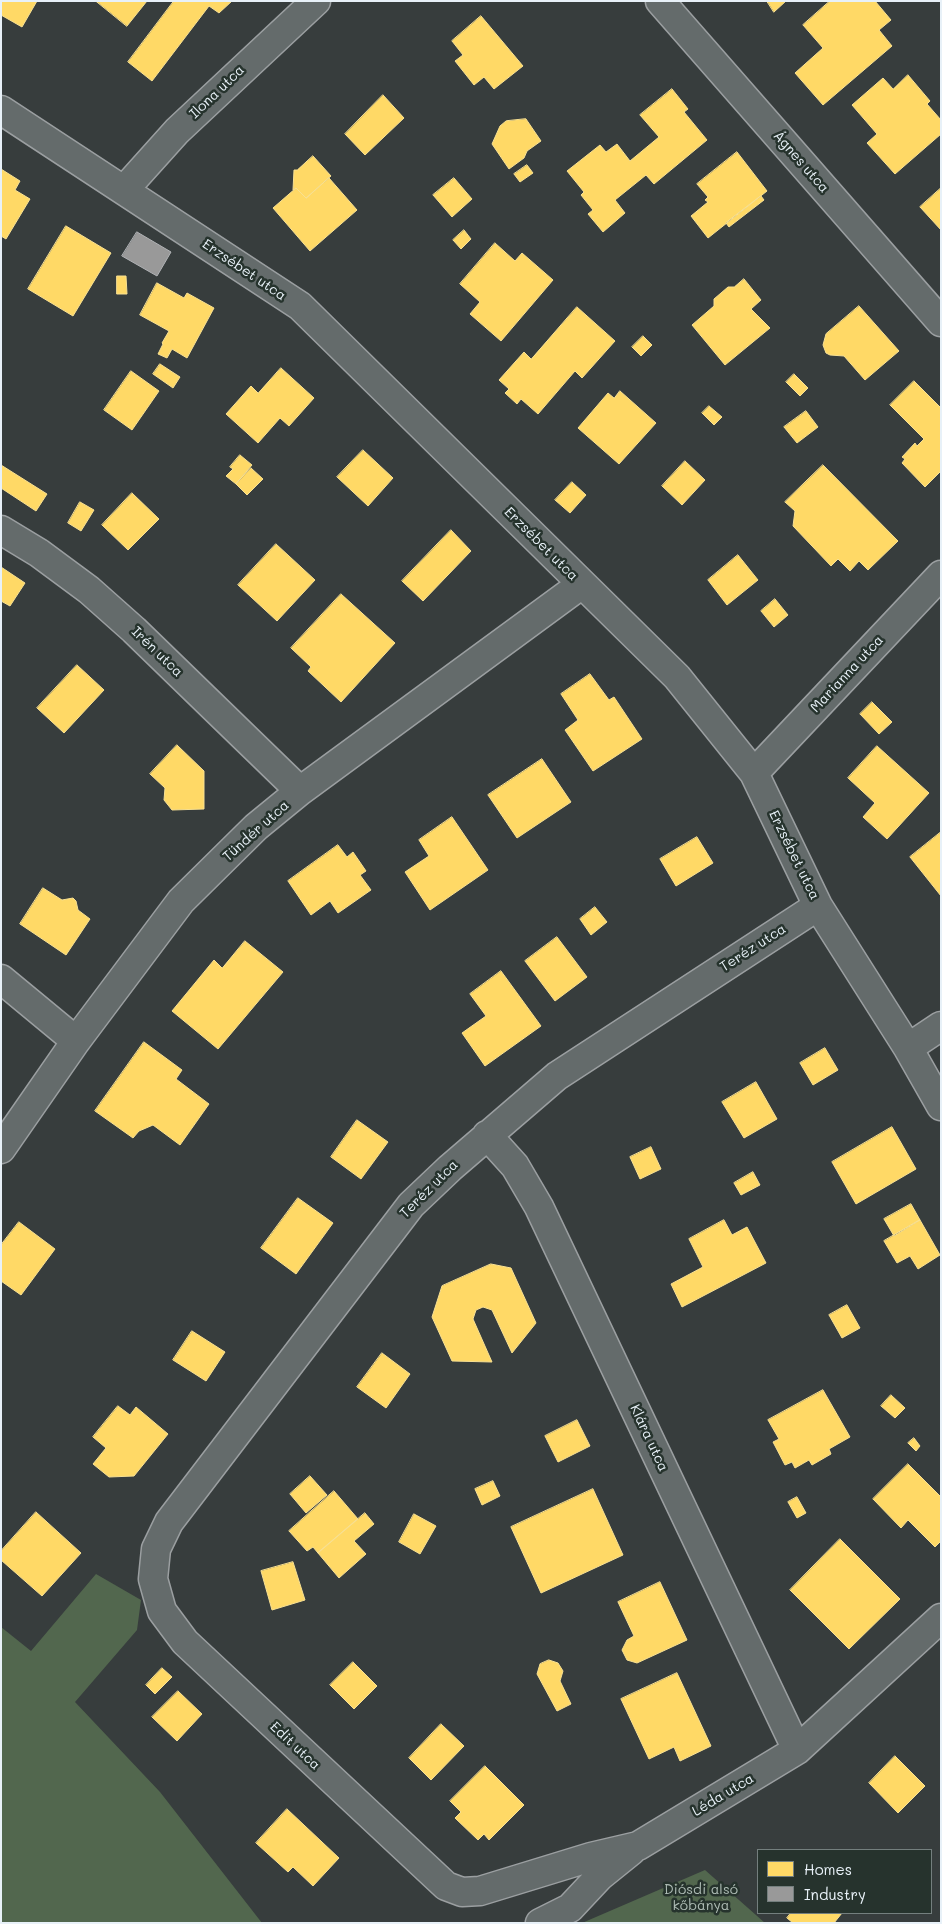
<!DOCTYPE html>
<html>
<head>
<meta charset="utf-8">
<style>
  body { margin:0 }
  #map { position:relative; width:942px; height:1924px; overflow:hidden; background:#373d3d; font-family:Mali,sans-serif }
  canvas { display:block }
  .frame { position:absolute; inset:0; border:2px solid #e8f1f8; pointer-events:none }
  .legend { position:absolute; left:757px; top:1849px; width:175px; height:65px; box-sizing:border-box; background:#26332d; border:1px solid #747f7e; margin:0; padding:6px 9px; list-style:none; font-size:15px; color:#e8f1f8 }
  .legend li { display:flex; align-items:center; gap:10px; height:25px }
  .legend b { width:25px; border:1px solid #747f7e }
</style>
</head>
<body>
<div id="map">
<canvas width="942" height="1924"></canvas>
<div class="frame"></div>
<ul class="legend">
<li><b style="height:14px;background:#ffd966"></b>Homes</li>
<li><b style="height:14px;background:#999"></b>Industry</li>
</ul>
</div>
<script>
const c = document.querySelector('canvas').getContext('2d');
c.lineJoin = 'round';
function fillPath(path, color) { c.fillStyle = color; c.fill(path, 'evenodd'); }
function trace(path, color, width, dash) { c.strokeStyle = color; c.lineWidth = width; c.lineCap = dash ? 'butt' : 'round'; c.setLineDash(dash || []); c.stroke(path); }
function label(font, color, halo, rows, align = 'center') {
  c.font = font + ' Mali,sans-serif'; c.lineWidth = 5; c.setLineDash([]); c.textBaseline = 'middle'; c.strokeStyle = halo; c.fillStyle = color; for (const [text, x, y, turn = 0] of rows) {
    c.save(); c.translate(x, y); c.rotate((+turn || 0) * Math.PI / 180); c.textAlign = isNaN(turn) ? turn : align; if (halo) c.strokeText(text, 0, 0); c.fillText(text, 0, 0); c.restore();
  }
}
fillPath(new Path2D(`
  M96,1574L141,1600L137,1630L75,1702L160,1792L262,1923H1V1627L31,1651Z
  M705,1870L765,1923H582Z`), '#52674e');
const homes = new Path2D(`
  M1,1H37L22,27L1,15Z
  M96,1H147L127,26Z
  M174,1H232L219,13L209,6L152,81L128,62Z
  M767,1H786L774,12Z
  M830,1H875L891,20L879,30L892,46L823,105L795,73L823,48L803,25Z
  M481,16L523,66L494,89L484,77L474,85L455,61L463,55L452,41Z
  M908,75L930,101L927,104L941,120V134L895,174L867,143L877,134L852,105L883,78L893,89Z
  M672,89L688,109L684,112L707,140L654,184L646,175L615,200L625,213L603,232L588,214L593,210L581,195L584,192L567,171L600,145L606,152L617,144L630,161L659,137L640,115Z
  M383,95L404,118L365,155L345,134Z
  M526,119L541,141L527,151L524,158L509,169L492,144L500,126L506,121Z
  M737,152L767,191L708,238L691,216L708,202L705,200L708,197L697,184Z
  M313,156L331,176L306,198L296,188L293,190L294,170H297Z
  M527,165L533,173L520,182L514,174Z
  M1,169L20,181L15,190L30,199L6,239L1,236Z
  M329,178L357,210L310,251L273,208L296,188L306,198Z
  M454,178L472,199L452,217L433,195Z
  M941,188V230L920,207Z
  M761,196L764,200L729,227L726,223Z
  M66,226L111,253L73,316L28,289Z
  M464,230L471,239L461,249L453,240Z
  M495,243L515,261L522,253L553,280L501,341L470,314L480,302L460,284Z
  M117,276H126L127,294H117Z
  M744,279L761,300L751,309L770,328L725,365L692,325L714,306V299L728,287H734Z
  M157,283L184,298L187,293L214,308L187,358L172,349L167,358L158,354L163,344L162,343L169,331L140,315Z
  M859,306L899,351L865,380L844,356L830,355L826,353L823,345L826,334Z
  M577,307L615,341L582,378L575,371L538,414L521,399L517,404L505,393L509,389L499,380L524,352L531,359Z
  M643,336L652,345L641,356L632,347Z
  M160,364L180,377L173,388L153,374Z
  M281,368L314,398L289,426L280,418L258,443L226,414L251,386L258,393Z
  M131,371L159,391L132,430L104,410Z
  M794,374L808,388L800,396L786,382Z
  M914,381L941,408V471L925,487L902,463L905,459L902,457L915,443L917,446L924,439L890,405Z
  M620,391L656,423L619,464L578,428L608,393L614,398Z
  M709,406L722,417L714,425L702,413Z
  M806,411L818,427L797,443L784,427Z
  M363,450L393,478L368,506L337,477Z
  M240,455L252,465L236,484L226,476L233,469L230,467Z
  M685,461L705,480L682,505L662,486Z
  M1,465L47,494L36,511L1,488Z
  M823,465L898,541L868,570L859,561L850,571L838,559L831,566L793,526L795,511L785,502Z
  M251,468L263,479L247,495L236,484Z
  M572,482L586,495L570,513L555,500Z
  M132,493L159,519L128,550L102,525Z
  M80,502L94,510L81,531L68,523Z
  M451,530L471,551L423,601L402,581Z
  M276,544L315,580L277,621L238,585Z
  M738,555L758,580L727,605L708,580Z
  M1,567L25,583L10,606L1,601Z
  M341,594L395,643L341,702L308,671L311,667L291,648Z
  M775,599L788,615L774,627L761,611Z
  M77,665L104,690L64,733L37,708Z
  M590,674L609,700L614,697L642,739L593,771L565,730L578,720L561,694Z
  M872,702L892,722L879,734L860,714Z
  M177,745L204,771V809L172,810L164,800L165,788L150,774Z
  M877,746L929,793L887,839L863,817L875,803L848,778Z
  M542,759L571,802L517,838L488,795Z
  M452,817L488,870L430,910L405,872L429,856L419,840Z
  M941,832V896L910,857Z
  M697,837L713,863L676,886L660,859Z
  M338,845L347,857L353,852L366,871L360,875L371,890L338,913L330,901L311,915L288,881Z
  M43,888L62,900L73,898L76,901L78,910L90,919L66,955L20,924Z
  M595,907L607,922L591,935L580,919Z
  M557,937L587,977L555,1001L525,961Z
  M245,941L283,972L218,1049L172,1011L214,960L222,968Z
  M501,971L541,1026L485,1066L462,1033L486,1016L470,994Z
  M144,1042L182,1070L176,1079L209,1104L180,1145L153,1125L139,1131L133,1138L95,1111Z
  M825,1048L838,1070L813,1085L800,1063Z
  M756,1082L777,1119L744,1138L722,1102Z
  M357,1120L388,1142L361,1179L331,1157Z
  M892,1127L916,1169L856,1204L832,1162Z
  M651,1147L661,1169L640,1179L630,1157Z
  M753,1172L760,1185L741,1195L734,1183Z
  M298,1198L333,1223L296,1274L261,1248Z
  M911,1204L920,1220L894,1236L884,1219Z
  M724,1220L732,1235L747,1227L766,1263L682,1307L671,1284L703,1267L689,1239Z
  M920,1220L940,1255L918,1269L910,1256L897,1263L884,1241Z
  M19,1222L55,1249L21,1295L1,1281V1245Z
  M491,1264L511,1268L536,1323L512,1353L492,1310L483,1307L476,1310L473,1319L492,1362L452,1361L432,1317L442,1286Z
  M847,1305L860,1328L842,1338L829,1315Z
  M192,1331L225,1352L206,1381L173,1360Z
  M382,1353L410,1374L386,1408L357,1387Z
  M823,1390L850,1437L829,1449L831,1454L812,1465L809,1460L795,1468L792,1462L785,1465L773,1442L779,1439L768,1420Z
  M891,1395L905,1408L895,1418L881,1406Z
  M118,1406L130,1415L136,1407L168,1434L134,1476L109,1477L93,1464L106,1448L93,1437Z
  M577,1420L590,1446L558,1462L545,1436Z
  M914,1438L920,1446L916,1451L908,1443Z
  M908,1464L941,1497V1541L935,1547L908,1520L901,1528L873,1499Z
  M310,1476L327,1495L306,1513L290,1494Z
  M493,1481L500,1496L482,1505L475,1489Z
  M593,1489L623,1555L541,1593L511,1527Z
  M334,1491L358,1519L318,1553L313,1547L307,1551L289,1531Z
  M797,1497L806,1513L797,1518L788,1502Z
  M36,1512L81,1553L42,1596L1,1560V1551Z
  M365,1513L374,1524L354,1541L366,1554L339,1578L318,1553Z
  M414,1514L436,1526L420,1554L399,1542Z
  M840,1539L900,1599L849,1649L790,1590Z
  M293,1562L305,1600L272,1610L261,1571Z
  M660,1582L687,1640L637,1663L627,1660L622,1650L627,1640L634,1636L618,1602Z
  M549,1660L558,1663L563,1671L560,1681L571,1704L557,1711L537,1674L540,1664Z
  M353,1662L377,1686L354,1709L330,1685Z
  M162,1668L172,1677L155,1694L146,1685Z
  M677,1673L711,1746L680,1761L674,1747L649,1759L621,1699Z
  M178,1691L202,1714L177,1741L152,1717Z
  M441,1724L464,1746L431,1780L409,1758Z
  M895,1756L925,1786L898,1813L869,1783Z
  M485,1766L524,1805L489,1840L484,1834L478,1840L455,1818L461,1812L450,1801Z
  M287,1809L339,1858L313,1886L293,1867L288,1872L256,1843Z
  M791,1913H842L834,1923H793L787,1918Z`);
fillPath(homes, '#ffd966');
trace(homes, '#f8e092', 1);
const industry = new Path2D(`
  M137,232L171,252L157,276L122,256Z`);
fillPath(industry, '#999');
trace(industry, '#b1b3b6', 1);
const minor = new Path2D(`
  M660,1L941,322
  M1,110L300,306L677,677L754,773L818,906L908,1048L941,1106
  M124,190L177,131L316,1
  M1,530L39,553L89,590L134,630L300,791
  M754,773L941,575
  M818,906L557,1076L450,1168L411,1205L169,1522L156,1549L153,1579L162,1611L185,1642L446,1886L462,1892L480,1891L591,1857L638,1846L797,1750L941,1618
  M1,979L76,1041
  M908,1048L941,1026
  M487,1135L515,1166L539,1207L797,1750
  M1,1149L76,1041L181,901L256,827L300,791L582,584
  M540,1923L570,1908L600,1876L631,1851`);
trace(minor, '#9b9fa1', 31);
trace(minor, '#646b6b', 28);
label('14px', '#e8f1f8', '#26332d', [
  ["Ilona utca",217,92,-44],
  ["Ágnes utca",801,162,49],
  ["Erzsébet utca",244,270,34],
  ["Erzsébet utca",541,544,45],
  ["Irén utca",157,652,44],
  ["Marianna utca",847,674,-47],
  ["Tündér utca",256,831,-42],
  ["Erzsébet utca",794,855,64],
  ["Teréz utca",753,948,-33],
  ["Teréz utca",429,1189,-45],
  ["Klára utca",649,1438,65],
  ["Edit utca",295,1746,43],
  ["Léda utca",723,1795,-31]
]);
label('14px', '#aebcb5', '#26332d', [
  ["Diósdi alsó",701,1890],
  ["kőbánya",701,1906]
]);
</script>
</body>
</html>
